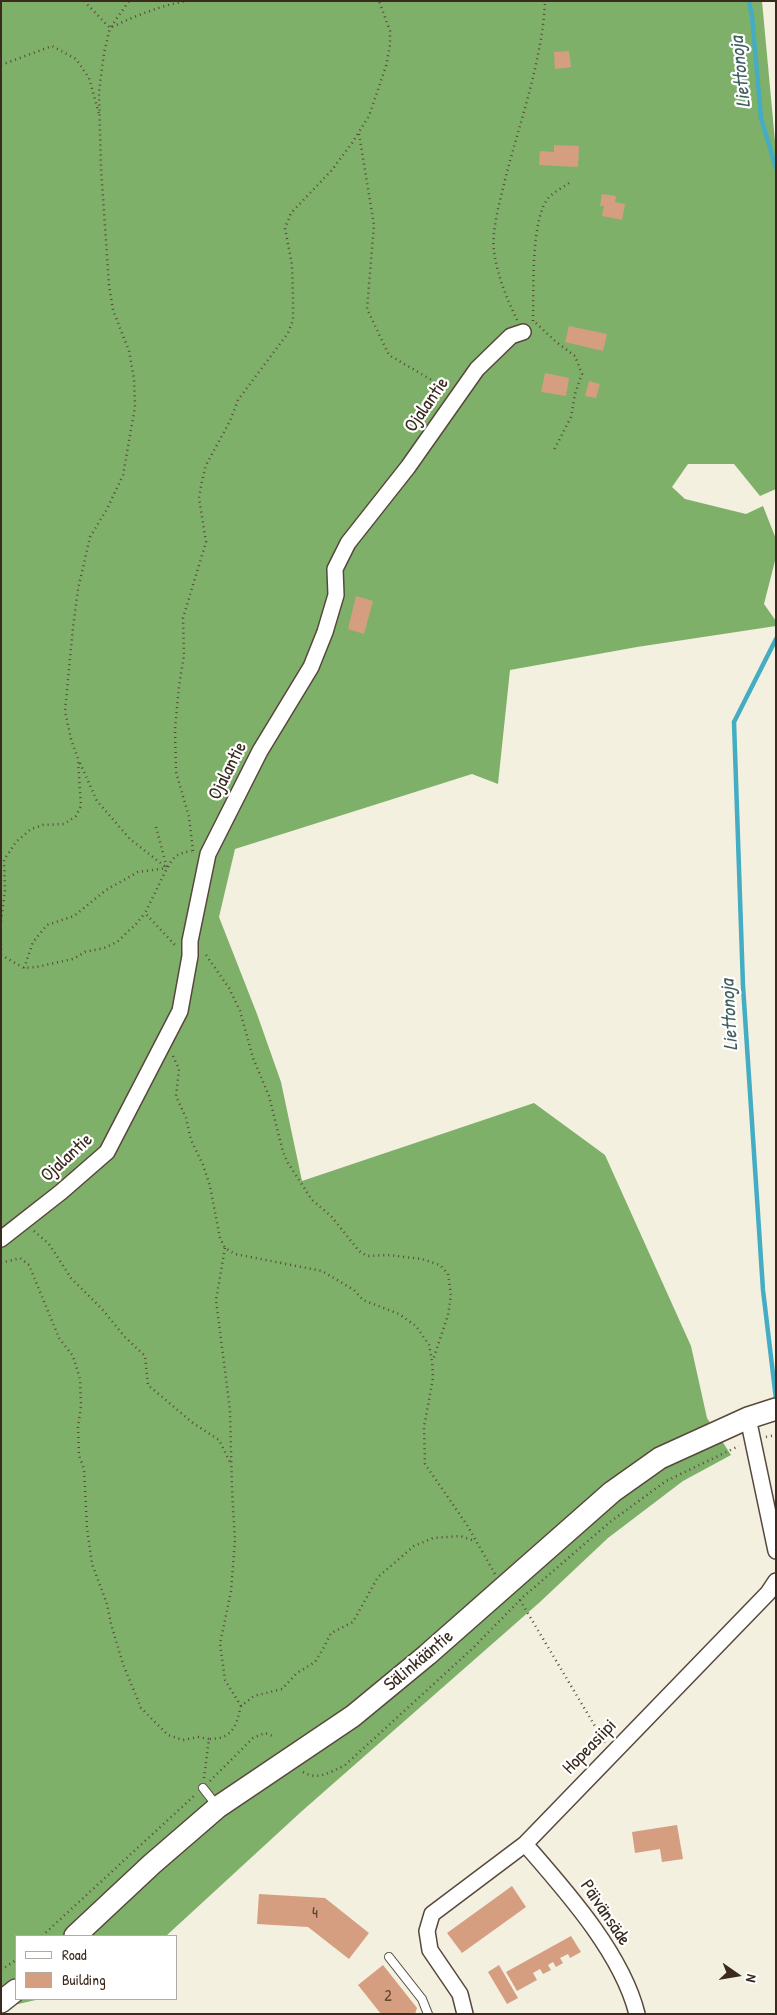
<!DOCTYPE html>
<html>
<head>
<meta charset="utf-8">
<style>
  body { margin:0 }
  #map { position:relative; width:777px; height:2015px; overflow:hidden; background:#f3f0df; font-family:"Patrick Hand",sans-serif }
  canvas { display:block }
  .frame { position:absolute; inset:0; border:2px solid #3b2a1e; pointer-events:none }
  .legend { position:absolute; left:15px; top:1935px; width:162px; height:65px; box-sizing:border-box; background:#fff; border:1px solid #b1aaa5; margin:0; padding:6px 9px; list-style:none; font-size:15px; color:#3b2a1e }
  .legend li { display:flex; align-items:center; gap:10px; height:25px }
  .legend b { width:25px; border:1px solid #b1aaa5 }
  .north { position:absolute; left:712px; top:1950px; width:50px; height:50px; -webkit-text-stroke:4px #fff; paint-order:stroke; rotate:103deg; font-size:14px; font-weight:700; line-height:20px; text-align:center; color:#3b2a1e }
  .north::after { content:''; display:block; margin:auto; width:18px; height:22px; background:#3b2a1e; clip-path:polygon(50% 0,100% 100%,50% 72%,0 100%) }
</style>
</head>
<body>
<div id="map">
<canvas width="777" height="2015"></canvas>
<div class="frame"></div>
<ul class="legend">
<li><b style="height:6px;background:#fff"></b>Road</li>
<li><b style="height:14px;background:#d59e80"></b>Building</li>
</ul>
<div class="north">N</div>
</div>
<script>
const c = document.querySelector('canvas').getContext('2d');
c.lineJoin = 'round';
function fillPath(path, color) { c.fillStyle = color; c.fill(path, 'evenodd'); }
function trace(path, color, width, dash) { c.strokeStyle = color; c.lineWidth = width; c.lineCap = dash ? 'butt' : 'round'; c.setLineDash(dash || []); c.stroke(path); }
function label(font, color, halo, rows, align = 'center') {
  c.font = font + ' "Patrick Hand",sans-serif'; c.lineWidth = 4.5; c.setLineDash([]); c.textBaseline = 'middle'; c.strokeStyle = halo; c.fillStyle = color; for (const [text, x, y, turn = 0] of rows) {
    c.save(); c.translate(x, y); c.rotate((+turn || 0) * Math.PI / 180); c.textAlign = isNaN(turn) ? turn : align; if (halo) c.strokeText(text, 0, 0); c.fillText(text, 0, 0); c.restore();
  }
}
fillPath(new Path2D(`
  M1,1H762L776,152V489L760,496L734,464H688L672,487L685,499L746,514L763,506L776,539V557L764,604L776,621V626L637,647L510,670L498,784L472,774L235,849L219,917L257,1014L281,1082L302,1181L534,1103L605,1155L691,1346L707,1418L731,1455L683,1481L608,1538L540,1602L302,1811L166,1936H16V1999H40L1,2008Z`), '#7eb06a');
trace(new Path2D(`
  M749,1L752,16L761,118L776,168
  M776,1399L763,1290L743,986L734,722L776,639`), '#44acc3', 4.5);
fillPath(new Path2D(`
  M569,51L571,67L555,69L554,52Z
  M554,145L579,146L578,167L539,165L540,151L554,152Z
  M602,194L616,196L615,202L625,204L622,220L602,216L604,206H600Z
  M569,326L607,334L603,351L565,342Z
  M545,373L569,378L566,396L541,392Z
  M589,381L600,384L596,398L585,396Z
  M356,596L373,601L364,634L348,629Z
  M677,1825L683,1859L662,1862L660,1849L635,1853L632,1832Z
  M512,1886L526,1907L462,1953L447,1933Z
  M259,1894L325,1898L369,1933L349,1959L308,1927L257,1924Z
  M571,1936L581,1952L570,1958L568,1954L560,1958L563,1963L556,1967L553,1962L548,1965L551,1970L543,1974L540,1969L533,1973L537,1980L517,1991L506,1972Z
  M383,1965L417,2008L415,2014H381L358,1985Z
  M499,1965L518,1998L507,2004L488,1972Z`), '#d59e80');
const lane = new Path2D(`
  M203,1788L217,1806
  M389,1957L422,1999L428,2014`);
const street = new Path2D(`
  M1,1239L61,1192L107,1152L180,1011L190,956V941L208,854L260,751L311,667L325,632L336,595L335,569L348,543L408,467L477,369L511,336L523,332
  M748,1418L776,1551
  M525,1844C565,1890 622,1953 637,2014
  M465,2014L460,1994L430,1950L427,1931L432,1914L525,1844L768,1593L776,1581`);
const secondary = new Path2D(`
  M75,1936L152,1864L218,1807L353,1716L427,1655L612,1492L660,1458L748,1418L776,1409
  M1,2002L16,1990`);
trace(lane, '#57483b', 10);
trace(street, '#57483b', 18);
trace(secondary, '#57483b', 24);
trace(new Path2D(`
  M84,1L110,28C135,16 159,6 186,1
  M1,65L52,46L76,59L89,78L99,114
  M359,134L374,225L367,309L389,355L447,389
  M517,320C507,299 497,275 494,251C491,230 502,193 507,172C521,120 543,55 545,1
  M533,321C534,292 530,216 550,196C556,191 563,187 569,183
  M536,323L555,341L575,356L582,374L575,394L571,417L554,450
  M80,763L97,801L130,839L167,868
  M156,827L167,868L145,913L175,945
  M193,851L189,817L176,772L175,729L179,686L184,655L183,618L206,542L199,498L202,481L206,465L230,421L238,400L288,333L293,320V298L292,265L285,228L291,213L332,170L352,143L369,116L386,66L390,45V31L379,1
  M168,867C174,855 179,853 192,851
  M1,921L5,890L4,860L16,842L31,829L43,825L64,824L76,816L81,806L78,759L71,739L65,711L73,627L78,589L90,537L107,509L123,475L135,407L134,379L129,351L113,310L109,285L101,168L99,92L104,53L110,28L129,1
  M1,944V959
  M1,955L24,968L36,967L73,959L85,952L104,948L117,942L136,924L145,913
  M206,955L229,988L240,1011L253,1058L269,1096L283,1152L288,1163L312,1200L331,1216L359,1251L367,1256L388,1255L422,1259L440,1265L448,1274L451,1295L448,1315L433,1360
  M24,968L33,942L47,925L74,916L106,890L138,872L167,868
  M173,1056L179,1069L176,1096L186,1118L191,1140L203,1165L210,1186L220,1238L225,1248L235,1254L322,1271L354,1290L363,1300L399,1314L416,1326L429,1345L432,1361L433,1378L424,1427L425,1464L467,1525L495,1574
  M34,1231L49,1244L71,1278L102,1309L125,1337L145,1356L148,1385L193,1423L219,1440L230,1462
  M225,1248L216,1300L230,1410L232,1490L235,1540L231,1591L220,1644L225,1680L241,1706
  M1,1263L20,1258L29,1265L59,1338L73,1356L80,1379L81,1406L78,1427L79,1455L84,1469L87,1528L92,1564L107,1604L111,1624L123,1664L141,1708L168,1735L183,1740L198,1737L209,1739
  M766,1437L776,1435
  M520,1600L605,1743
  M303,1772C318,1781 329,1772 344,1766L472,1649L523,1597L610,1522L666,1481L739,1446
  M204,1778L209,1739C233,1739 236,1726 241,1706L254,1696L282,1689L297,1673L315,1662L323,1649L331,1633L353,1622L378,1577L414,1546L433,1538L460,1536L475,1541
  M210,1781L253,1738L265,1733L275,1737
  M42,1936L195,1795
  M1,1970L16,1960`), '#57483b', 2.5, [1, 4]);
trace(lane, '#fff', 8);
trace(street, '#fff', 15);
trace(secondary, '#fff', 21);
label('16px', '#624736', null, [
  ["4",315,1914],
  ["2",388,1997]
]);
label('19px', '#3b2a1e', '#fff', [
  ["Ojalantie",427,405,-55],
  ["Ojalantie",228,771,-63],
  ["Ojalantie",67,1158,-42],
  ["Sälinkääntie",419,1661,-40],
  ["Hopeasiipi",590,1747,-46],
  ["Päivänsäde",605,1913,56]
]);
label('italic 20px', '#3f5e60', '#fff', [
  ["Liettonoja",741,72,-96],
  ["Liettonoja",730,1015,-93]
]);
</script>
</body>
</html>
